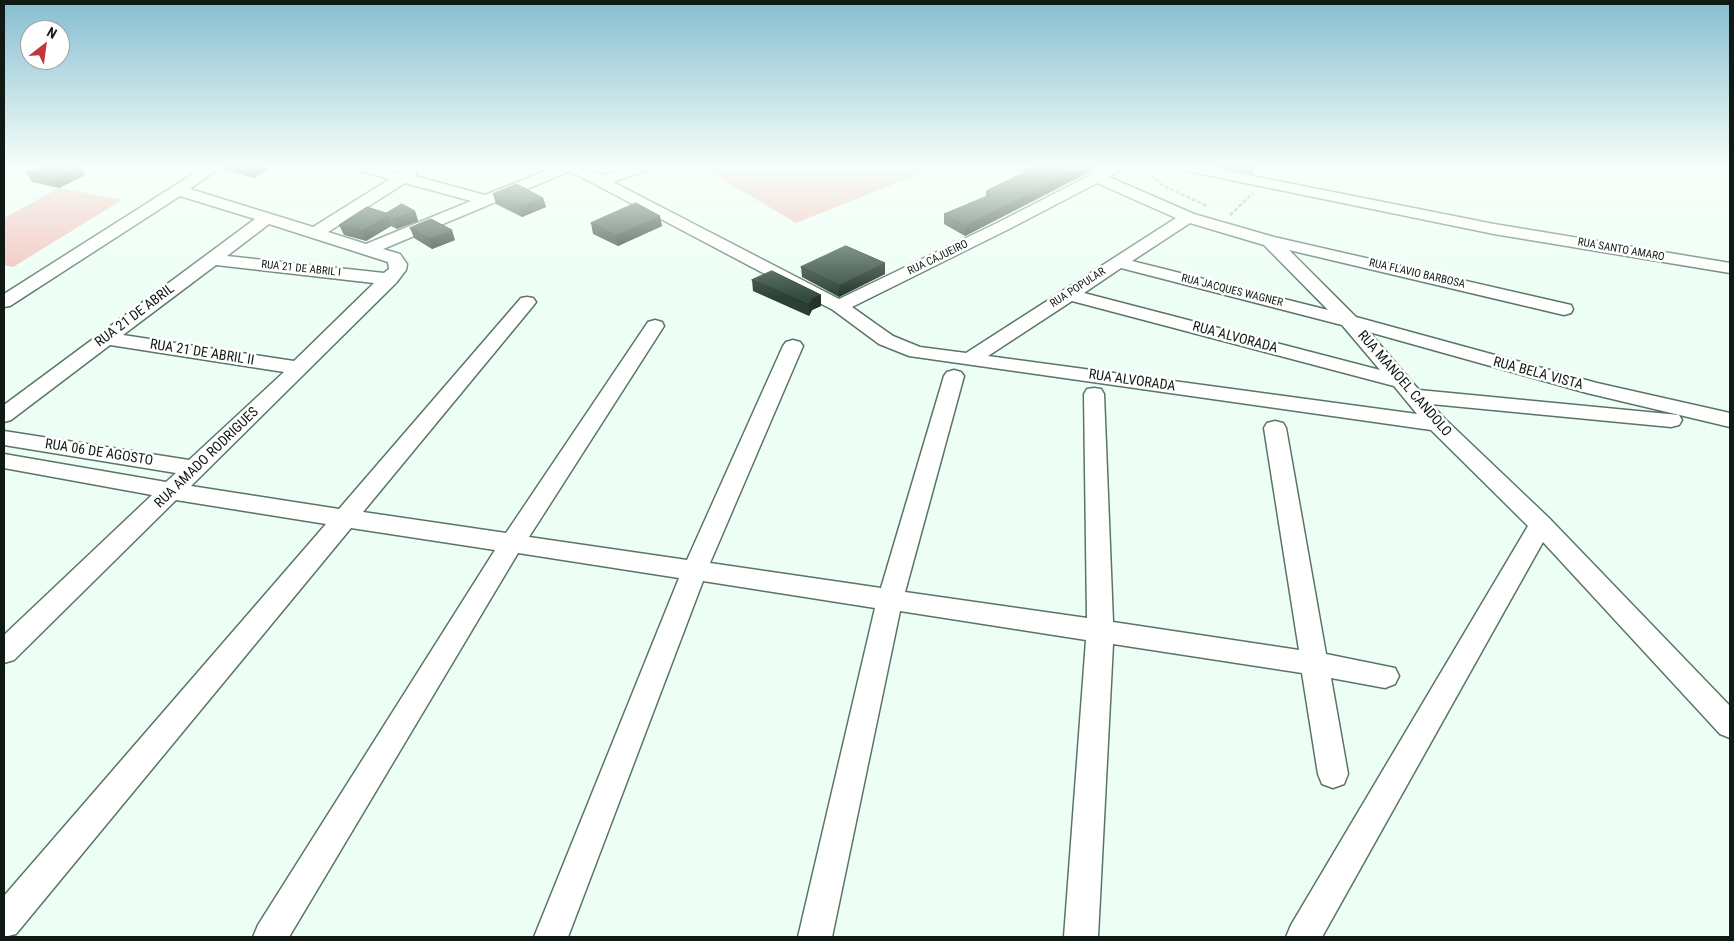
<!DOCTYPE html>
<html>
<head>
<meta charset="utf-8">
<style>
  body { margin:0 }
  #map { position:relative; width:1734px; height:941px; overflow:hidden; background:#edfff4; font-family:"Roboto Condensed",sans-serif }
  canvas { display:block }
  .frame { position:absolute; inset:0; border:5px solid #0f1a14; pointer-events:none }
  .north { position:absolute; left:20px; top:20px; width:50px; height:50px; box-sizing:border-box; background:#fff; border:1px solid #9fa3a1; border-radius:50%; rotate:30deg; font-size:14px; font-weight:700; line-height:20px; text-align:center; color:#0f1a14 }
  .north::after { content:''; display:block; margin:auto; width:18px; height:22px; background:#c53638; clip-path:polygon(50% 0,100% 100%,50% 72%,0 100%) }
</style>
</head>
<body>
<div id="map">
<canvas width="1734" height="941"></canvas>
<div class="frame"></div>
<div class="north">N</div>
</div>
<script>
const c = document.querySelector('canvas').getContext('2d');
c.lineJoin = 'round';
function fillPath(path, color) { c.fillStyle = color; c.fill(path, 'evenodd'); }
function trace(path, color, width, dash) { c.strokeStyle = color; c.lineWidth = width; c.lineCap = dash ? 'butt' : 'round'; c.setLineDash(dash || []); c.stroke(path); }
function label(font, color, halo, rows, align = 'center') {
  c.font = font + ' "Roboto Condensed",sans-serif'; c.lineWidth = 5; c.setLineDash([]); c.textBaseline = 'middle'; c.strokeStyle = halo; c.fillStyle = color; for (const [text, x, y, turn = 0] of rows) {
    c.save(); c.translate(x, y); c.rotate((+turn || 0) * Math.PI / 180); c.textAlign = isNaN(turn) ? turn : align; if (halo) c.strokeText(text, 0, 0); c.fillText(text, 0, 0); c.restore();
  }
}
fillPath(new Path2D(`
  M711,167H936L796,223L705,169Z
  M59,188L122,200L13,267L4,265V218Z`), '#f2beb9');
const minor = new Path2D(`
  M4,167H14L12,170L4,172Z
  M204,167H221L190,189L313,227L390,179L357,170L355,167H377L400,173L410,169L415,170L417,173L415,176L485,195L555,167H584L602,175L629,167H650L648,170L613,182L839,299L997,223L1106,167H1123L1121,170L1109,177L1194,214L1274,237L1571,305L1573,309L1571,313L1564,315L1289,250L1356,317L1597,383L1730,413V427L1587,393L1369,332L1419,390L1679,415L1682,420L1679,425L1671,427L1431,404L1445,419L1549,518L1730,706V738L1720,734L1543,542L1322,937H1286L1291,925L1528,526L1431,430L909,356L879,344L833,310L570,171L383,249L400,254L407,264L406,270L396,283L191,486L339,509L521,298L527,297L533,298L536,302L533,306L363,512L506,533L648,322L655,320L662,322L664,326L529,537L687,560L783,346L786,342L793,340L800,342L803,346L710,563L881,588L944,376L947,372L954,370L961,372L964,376L905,592L1087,618L1084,394L1087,389L1094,388L1101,389L1104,394L1113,622L1299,650L1264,428L1267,423L1275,421L1283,423L1286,428L1326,654L1395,668L1399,676L1395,684L1385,688L1331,678L1348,774L1344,784L1333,788L1322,784L1318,774L1302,673L1113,644L1098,937H1064L1086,640L900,611L832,937H798L875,608L703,581L568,937H534L679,578L518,553L289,937H253L258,925L495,550L351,528L16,934L4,937V896L326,524L176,500L14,660L4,663V635L152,495L4,468V454L166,482L176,473L4,445V431L189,460L284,372L110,345L11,420L4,422V405L255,219L180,196L10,306L4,307V294ZM405,183L471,201L366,244L328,232ZM1097,183L1176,218L966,353L920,347L893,336L852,307L1009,229ZM1190,223L1264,245L1328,310L1132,261ZM269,224L388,262L389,269L384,273L227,256ZM216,265L374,283L294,361L123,335ZM1121,268L1342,325L1380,370L1084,293ZM1072,301L1394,386L1417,414L988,356Z
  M1180,167H1207L1494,224L1730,263V273L1494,234L1187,171L1182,170Z`);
trace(minor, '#5a7465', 3);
trace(new Path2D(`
  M1142,167L1162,185L1207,206
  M1230,215L1253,193`), '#a0b0a7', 2.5, [4, 2]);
fillPath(minor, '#fff');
fillPath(new Path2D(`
  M220,167H272L254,178L221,169Z
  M1030,167H1099L965,236L944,224V214L986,197V191L1023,173V170Z
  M1215,167H1256L1251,174Z
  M26,172L85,175L59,188L32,182Z
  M493,194L543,198L546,207L522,217L496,204Z
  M415,211L418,221L397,229L391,226L366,241L344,235L339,225L386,213Z
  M591,223L662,226L618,246L593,234Z
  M410,228L455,240L432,249L414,238Z
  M885,263V274L839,297L802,277L801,267Z
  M752,280L821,295V306L812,310L809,316L753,291Z`), '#2b4034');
fillPath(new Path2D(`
  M77,167H80L85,175L59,188L53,178Z
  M253,167H272L254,178L249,169Z
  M1082,167H1099L965,236L966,226Z
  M1253,167H1256L1251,174Z
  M543,198L546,207L522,217L519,207Z
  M415,211L418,221L397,229L394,219Z
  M387,216L391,226L366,241L362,231Z
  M660,216L662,226L618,246L616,236Z
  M452,230L455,240L432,249L429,239Z
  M885,263V274L839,297V286Z
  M821,295V306L812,310L809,316V305L812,299Z`), '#23342b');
const building = new Path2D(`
  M38,167H77L53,178L26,172Z
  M241,167H253L249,169Z
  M1030,167H1082L966,226L944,214L992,194L986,191L1027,171L1023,170Z
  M517,184L543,198L519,207L493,194Z
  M636,203L660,216L616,236L591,223Z
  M402,204L415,211L394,219L387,216L362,231L339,225L367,207L386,213Z
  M431,219L452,230L429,239L410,228Z
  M846,246L885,263L839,286L801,267Z
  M772,271L821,295L812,299L809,305L752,280Z`);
fillPath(building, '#324b3d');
trace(building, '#23342b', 1);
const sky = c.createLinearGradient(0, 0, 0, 298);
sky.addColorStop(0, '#85bdd0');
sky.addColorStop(0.56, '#f7fffa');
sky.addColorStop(1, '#f7fffa00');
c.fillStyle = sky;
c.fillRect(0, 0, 1734, 298);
label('11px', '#0f1a14', '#fff', [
  ["RUA SANTO AMARO",1621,250,10],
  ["RUA CAJUEIRO",938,258,-26],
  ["RUA 21 DE ABRIL I",301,269,6],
  ["RUA FLAVIO BARBOSA",1417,274,13],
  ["RUA POPULAR",1078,288,-33],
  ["RUA JACQUES WAGNER",1232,291,14]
]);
label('14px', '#0f1a14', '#fff', [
  ["RUA 21 DE ABRIL",135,316,-37],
  ["RUA ALVORADA",1235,338,15],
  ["RUA 21 DE ABRIL II",202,353,9],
  ["RUA BELA VISTA",1538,374,15],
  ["RUA ALVORADA",1132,381,8],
  ["RUA MANOEL CANDOLO",1404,384,49],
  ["RUA 06 DE AGOSTO",99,453,9],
  ["RUA AMADO RODRIGUES",207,458,-44]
]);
</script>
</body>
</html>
